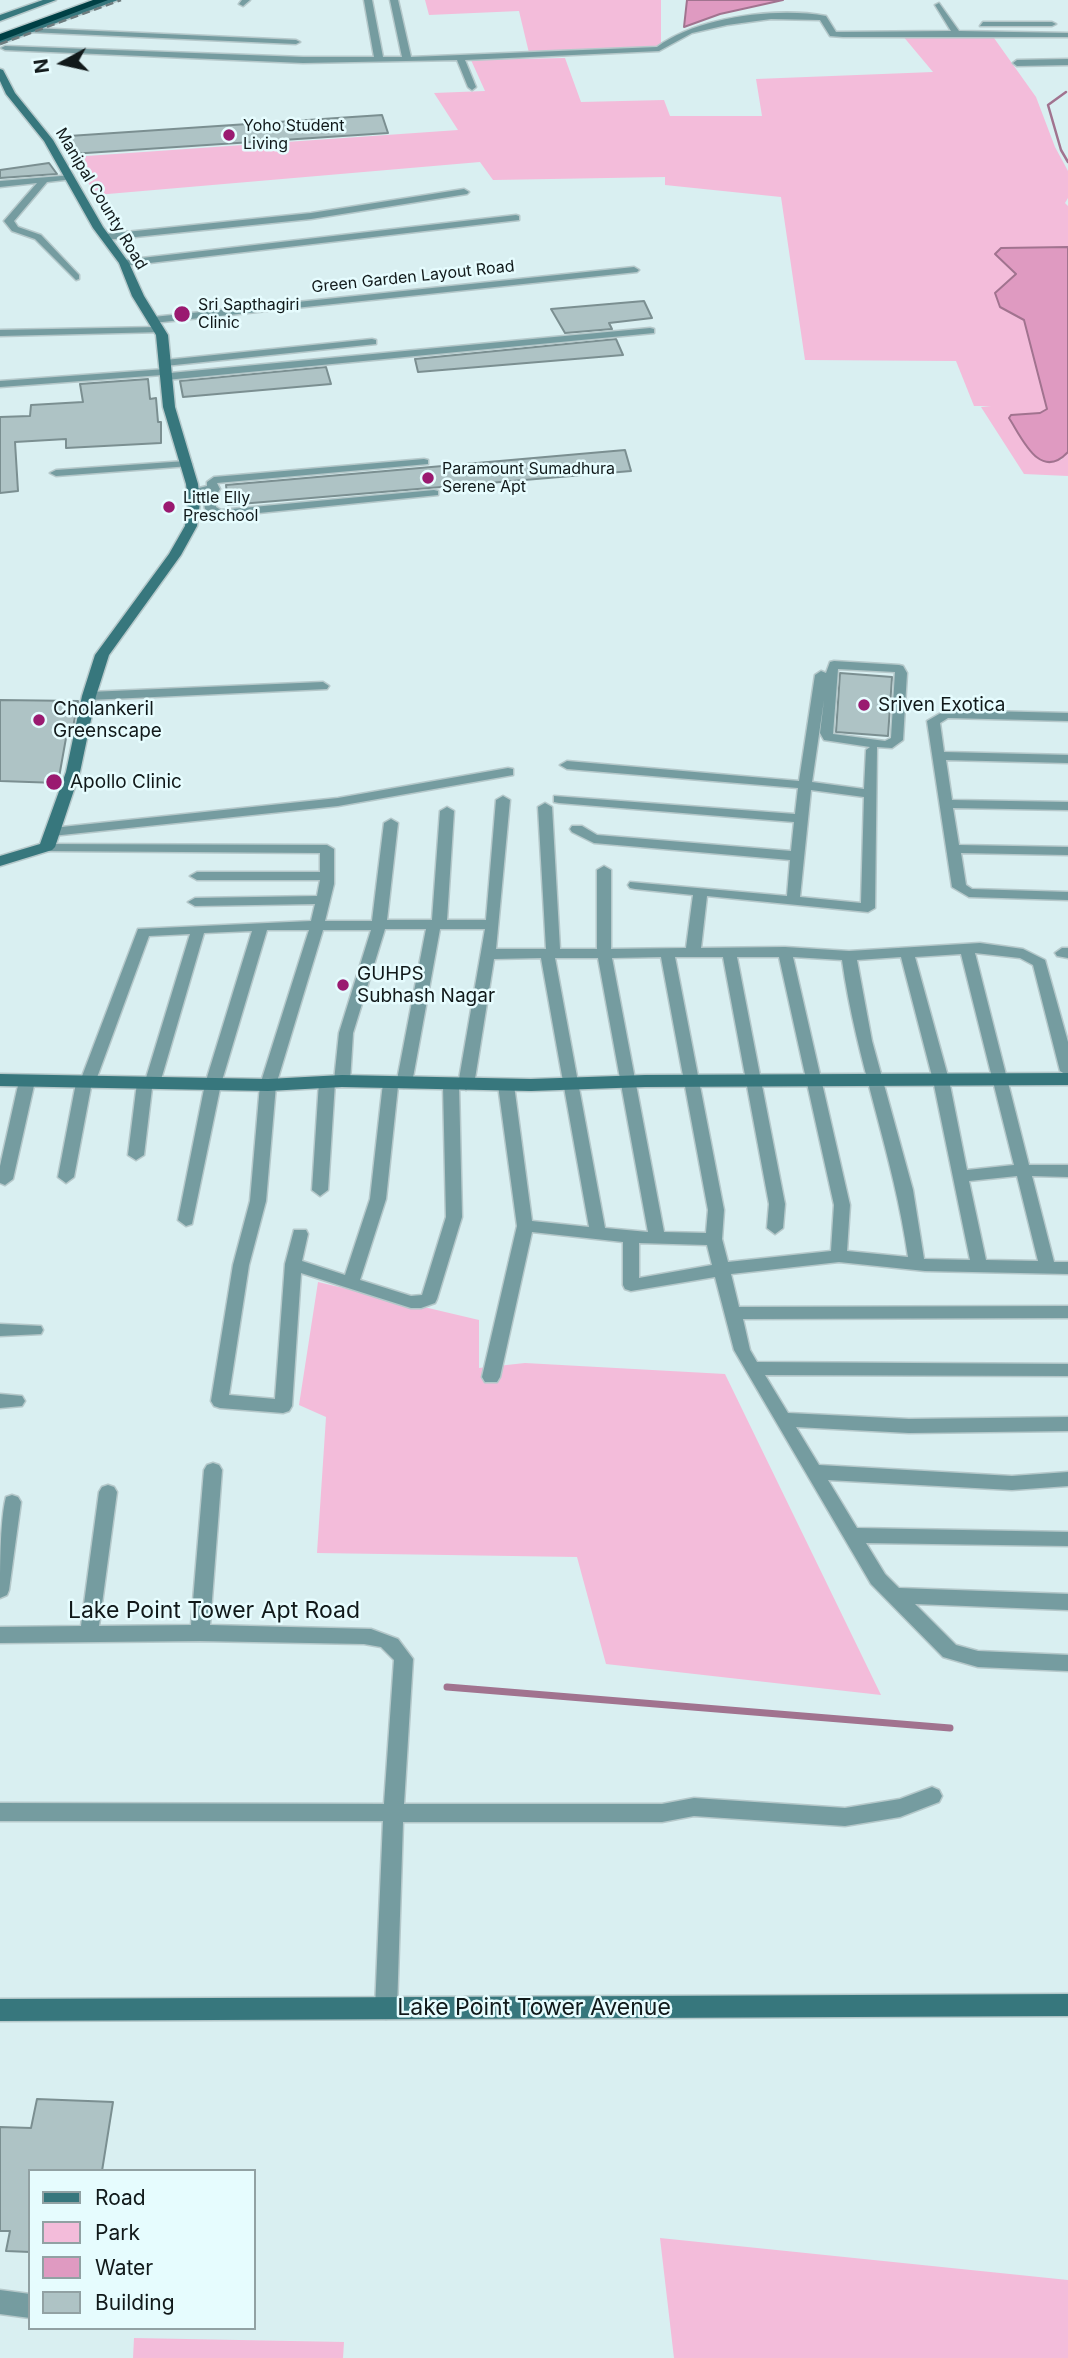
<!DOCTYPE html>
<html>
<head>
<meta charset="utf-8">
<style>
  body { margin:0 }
  #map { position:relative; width:1068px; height:2358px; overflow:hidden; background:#d9eff1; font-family:Inter,sans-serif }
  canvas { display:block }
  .legend { position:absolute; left:28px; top:2169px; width:228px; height:161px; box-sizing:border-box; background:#e6fcfe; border:2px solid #91a1a3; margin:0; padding:9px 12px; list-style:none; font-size:21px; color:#11191a }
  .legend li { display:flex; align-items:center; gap:14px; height:35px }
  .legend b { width:35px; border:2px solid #91a1a3 }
  .north { position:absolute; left:28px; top:28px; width:70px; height:70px; -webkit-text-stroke:5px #e6fcfe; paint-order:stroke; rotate:262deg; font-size:19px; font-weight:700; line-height:28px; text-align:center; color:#11191a }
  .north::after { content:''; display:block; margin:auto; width:24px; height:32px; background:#11191a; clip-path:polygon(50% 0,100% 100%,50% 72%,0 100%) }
</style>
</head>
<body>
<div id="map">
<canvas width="1068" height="2358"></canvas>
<ul class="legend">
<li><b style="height:9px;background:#37777d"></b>Road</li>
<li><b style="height:19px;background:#f3bcda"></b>Park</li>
<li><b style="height:19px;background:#df9ac1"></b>Water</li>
<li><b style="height:19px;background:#aec3c5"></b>Building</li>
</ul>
<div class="north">N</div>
</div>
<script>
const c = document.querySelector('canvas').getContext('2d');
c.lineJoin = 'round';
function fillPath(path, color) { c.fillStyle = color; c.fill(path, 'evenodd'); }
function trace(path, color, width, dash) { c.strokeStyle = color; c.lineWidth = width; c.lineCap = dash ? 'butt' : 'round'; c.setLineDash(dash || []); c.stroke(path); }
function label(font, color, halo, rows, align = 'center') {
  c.font = font + ' Inter,sans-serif'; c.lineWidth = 5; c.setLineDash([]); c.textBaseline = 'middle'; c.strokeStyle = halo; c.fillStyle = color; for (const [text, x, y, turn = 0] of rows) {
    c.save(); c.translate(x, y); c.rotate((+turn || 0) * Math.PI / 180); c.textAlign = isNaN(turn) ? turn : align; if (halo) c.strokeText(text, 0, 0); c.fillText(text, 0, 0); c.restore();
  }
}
fillPath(new Path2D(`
  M425,0H661V46L529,53L519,11L429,15Z
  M902,35L994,38L1036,97L1055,147L1068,171V198L1065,203L1068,206V247L1001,248L995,254L1016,275L1000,307L1024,320L1047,410L1040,413L1011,415L1061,460L1068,452V476L1024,474L981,407L991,406H974L956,361L805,360L781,197L665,185V177L493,180L480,162L96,195L72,157L458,130L434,93L485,91L471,60L565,58L581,102L664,100L670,116H762L756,79L933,72Z
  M318,1282L479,1320V1368L525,1363L725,1374L881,1695L606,1664L577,1557L317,1553L326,1417L299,1405Z
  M660,2238L1068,2280V2358H674Z
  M134,2338L344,2342L343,2358H133Z`), '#f3bcda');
const water = new Path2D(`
  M687,0H783L720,14L684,27Z
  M1068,247V452C1040,482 1022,438 1009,418L1011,415L1040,413L1047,409L1024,320L1000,307L995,293L1016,274L995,254L1001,248Z`);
fillPath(water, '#df9ac1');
trace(water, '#a1738f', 2);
trace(new Path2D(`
  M1066,92L1048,105L1061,150L1068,162`), '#a1738f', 2.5);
trace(new Path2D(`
  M447,1687L950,1728`), '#a1738f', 7);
const building = new Path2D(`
  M382,115L388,133L71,154L69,136Z
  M49,163L57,174L0,178V170Z
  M644,301L652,318L609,323L612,329L565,333L551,309Z
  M616,339L623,355L418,372L415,359Z
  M326,367L331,384L183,397L180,381Z
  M148,379L150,399L156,398L158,422H161V443L66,448V439L15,442L18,491L0,493V417L30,416L31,405L83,402L80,384Z
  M625,450L631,471L228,505L226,485Z
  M840,673L892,677L888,736L836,732Z
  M0,700L78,701L71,738H66L58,783L0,781Z
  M37,2099L113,2102L102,2171H30V2252L6,2251L10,2231H0V2127L31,2128Z`);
fillPath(building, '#aec3c5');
trace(building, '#7b8f91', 2);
const street = new Path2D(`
  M242,0H250L243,6L239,4Z
  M364,0H372L383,57H402L390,0H398L411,57L657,47C697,17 777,7 826,16L836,32L951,31L935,5L939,3L959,31L1068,33V37H843L830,36L820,20L771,19L727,25L692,33L659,51L465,60L476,87L472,90L468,87L457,60L303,63L5,50L1,48L5,46L303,57H374Z
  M983,22H1052L1056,24L1052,26H980Z
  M32,28L296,40L300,42L296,44L29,32L28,30Z
  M1068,59V65L1017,66L1013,63L1017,60Z
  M73,175V179L47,182L14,221L18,227L41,235L79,275V279L76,280L35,239L12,231L4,221L37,183L0,187V181Z
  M464,189L469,192L467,194L311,219L106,240L101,237L106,234L311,213Z
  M516,215L519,216V220L124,266L119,263L124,260Z
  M634,267L639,270L637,272L153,323L148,320L153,317Z
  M158,327L162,328V332L0,336V330Z
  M650,328L654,329V333L166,380L162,379V375L0,387V381L166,369L170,370V373Z
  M372,339L376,340V344L165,366L160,363L165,360Z
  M424,459L428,460V464L217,483L220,489L215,497L216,507L221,510L434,490L438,491V495L219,517L205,509L203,497L206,493L193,494L187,491L207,486V482L214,477Z
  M186,461L192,464L190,466L56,476L50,473L56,470Z
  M834,661L899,665L903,666L907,673L903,740L892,748L877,747L875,908L868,912L707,896L701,948L785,947L849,951L980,943L1023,949L1045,960L1068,1042V1076L1060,1071L1033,965L1020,958L975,953L1029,1165H1068V1177L1032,1176L1054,1262H1068V1274L925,1271L839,1262L731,1274L739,1307L1068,1306V1318L743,1319L750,1350L757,1362L1068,1364V1376L765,1375L788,1413L909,1419L1068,1417V1431L909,1433L796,1427L819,1465L1012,1476L1068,1472V1486L1012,1490L828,1480L857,1528L1068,1532V1546L866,1543L885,1574L899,1588L1068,1594V1610L915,1604L956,1645L978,1651L1068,1655V1671L978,1667L943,1657L871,1584L734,1350L715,1277L631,1291L625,1289L623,1285V1242L532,1232L500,1377L497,1382H485L482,1377L517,1226L498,1085L501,1081L506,1080L514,1085L532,1221L589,1227L541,958L494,959L474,1085L466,1090L459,1085L462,1217L437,1299L435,1303L421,1308H411L301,1273L292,1406L289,1411L283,1413L220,1408L214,1406L211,1401L233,1265L250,1201L260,1085L309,930H267L221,1084L192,1224L186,1226L178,1220L205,1084L252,931L204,933L160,1083L152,1088L144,1155L136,1160L128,1155L137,1083L140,1079L146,1078L190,934L149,936L95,1083L91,1087L74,1177L66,1183L58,1177L76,1083L81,1079L138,929L311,921L315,904L195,906L188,902L195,898L317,896L320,880H197L190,876L197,872H320V853L47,851L40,847L42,844L327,845L334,849V884L325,921H372L384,823L391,819L398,823L387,920H432L440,811L447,807L454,811L447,920H486L496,800L503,796L510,800L496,949H546L538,807L545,803L552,807L560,949H597V870L604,866L611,870V949L686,948L693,895L635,889L630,888L628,885L630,882L787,896L790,860L594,843L572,832L570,829L572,826H582L597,835L791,851L794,822L559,803L554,802V796L795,814L798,788L567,769L560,765L567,761L799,781L815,675L821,671L826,673L830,662ZM838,669L895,672L891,738L885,741L833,734ZM824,700L820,733L824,740L870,747L866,750L864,789L812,782ZM811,790L864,797L861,903L800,897ZM385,929H426L397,1080L391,1078L383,1083L370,1199L345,1275L302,1261L308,1234L306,1230H294L285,1264L275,1399L229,1395L249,1265L266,1201L276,1085L323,930H371L339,1033L334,1081L342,1086L350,1081L353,1033ZM440,929H485L458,1085L451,1080L443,1085L446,1217L422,1295L411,1296L360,1280L386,1199L398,1086L404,1088L412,1083ZM961,954L1014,1165L967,1170L949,1080L915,957ZM661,957L708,1210L706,1233L664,1232L612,958ZM675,957H723L769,1204L767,1228L775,1234L783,1228L785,1204L737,957H779L834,1205L831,1251L728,1262L722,1239L724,1210ZM793,957L842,960C856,1061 894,1156 908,1257L847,1251L850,1205ZM901,957L933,1080L970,1260L924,1259L913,1190L872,1041L857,960ZM555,958H598L648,1232L605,1228ZM1017,1176L1038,1261L986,1260L969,1181ZM639,1243L707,1245L712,1265L639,1278Z
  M323,682L329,686L327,689L89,700L83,696L89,692Z
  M946,710L1068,713V721L948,718L940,723L944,752L1068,755V763L946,760L952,800L1068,802V810L953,808L959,845L1068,847V855L961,853L966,885L972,889L1068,892V900L969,897L952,887L927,721Z
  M508,768L513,769V775L338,806L52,836L45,832L52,828L338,798Z
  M1062,948H1068V958L1057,956L1055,953Z
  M27,1076L35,1081L13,1179L5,1185L0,1183V1166L19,1081Z
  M327,1077L335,1082L328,1190L320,1196L312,1190L319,1082Z
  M0,1324L41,1326L43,1330L41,1334L0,1336Z
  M0,1394L22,1396L25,1401L22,1406L0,1408Z
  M213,1463L219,1465L222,1470L210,1625L371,1629L398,1639L413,1659L404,1804H662L694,1798L845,1808L900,1799L932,1787L939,1790L942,1796L939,1802L900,1817L845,1826L694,1816L662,1822H403L397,2009L394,2016L386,2019L378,2016L375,2009L383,1821H0V1803L384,1804L394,1660L381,1647L364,1644L200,1641L0,1643V1627L81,1626L99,1492L102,1487L108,1485L114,1487L117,1492L99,1626L191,1625L204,1470L207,1465Z
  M12,1495L18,1497L21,1502L9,1590L7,1595L0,1598C0,1571 0,1520 6,1497Z
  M0,2290L30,2294V2318L0,2314Z`);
const secondary = new Path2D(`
  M43,0H56L0,21V15Z
  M106,0H118L0,44V38Z
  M0,69L3,70L15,93L53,140L103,227L129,263L144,296L168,335L175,407L198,484L200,502L197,526L181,555L109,655L96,696L80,772L55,847L52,850L0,866V856L40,844L66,772L82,696L95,655L169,554L185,526L188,502L186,484L163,407L156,335L132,296L119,263L93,228L44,141L6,94L0,81Z
  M1068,1073V1085L645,1087L531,1091L342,1087L268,1091L0,1086V1074L268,1079L342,1075L531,1079L645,1075Z
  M1068,1994V2016L0,2021V1999Z`);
const highway = new Path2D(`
  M93,0H108L0,41V34Z`);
trace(street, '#b5c8ca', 3);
trace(secondary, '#b5c8ca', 3);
trace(highway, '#b5c8ca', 3);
fillPath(street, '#759ca0');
fillPath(secondary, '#37777d');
fillPath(highway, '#004045');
trace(new Path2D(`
  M0,44L121,0`), '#6d7b7d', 2.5, [8, 4.5]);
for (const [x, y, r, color] of [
  [229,135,7,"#9a1a70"],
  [182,314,9,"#9a1a70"],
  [428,478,7,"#9a1a70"],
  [169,507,7,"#9a1a70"],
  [864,705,7,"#9a1a70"],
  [39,720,7,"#9a1a70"],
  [54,782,9,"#9a1a70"],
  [343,985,7,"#9a1a70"]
]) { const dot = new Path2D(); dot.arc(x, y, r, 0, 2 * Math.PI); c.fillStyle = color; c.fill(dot); trace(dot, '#e6fcfe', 2.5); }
label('16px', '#11191a', '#e6fcfe', [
  ["Yoho Student",243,126],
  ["Living",243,144],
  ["Sri Sapthagiri",198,305],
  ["Clinic",198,323],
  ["Paramount Sumadhura",442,469],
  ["Serene Apt",442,487],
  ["Little Elly",183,498],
  ["Preschool",183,516]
], 'left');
label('16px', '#11191a', '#e6fcfe', [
  ["Manipal County Road",101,199,59],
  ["Green Garden Layout Road",413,277,-6]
]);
label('19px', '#11191a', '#e6fcfe', [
  ["Sriven Exotica",878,705],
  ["Cholankeril",53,709],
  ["Greenscape",53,731],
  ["Apollo Clinic",70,782],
  ["GUHPS",357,974],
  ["Subhash Nagar",357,996]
], 'left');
label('23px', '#11191a', '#e6fcfe', [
  ["Lake Point Tower Apt Road",214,1611],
  ["Lake Point Tower Avenue",534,2008]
]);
</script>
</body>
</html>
